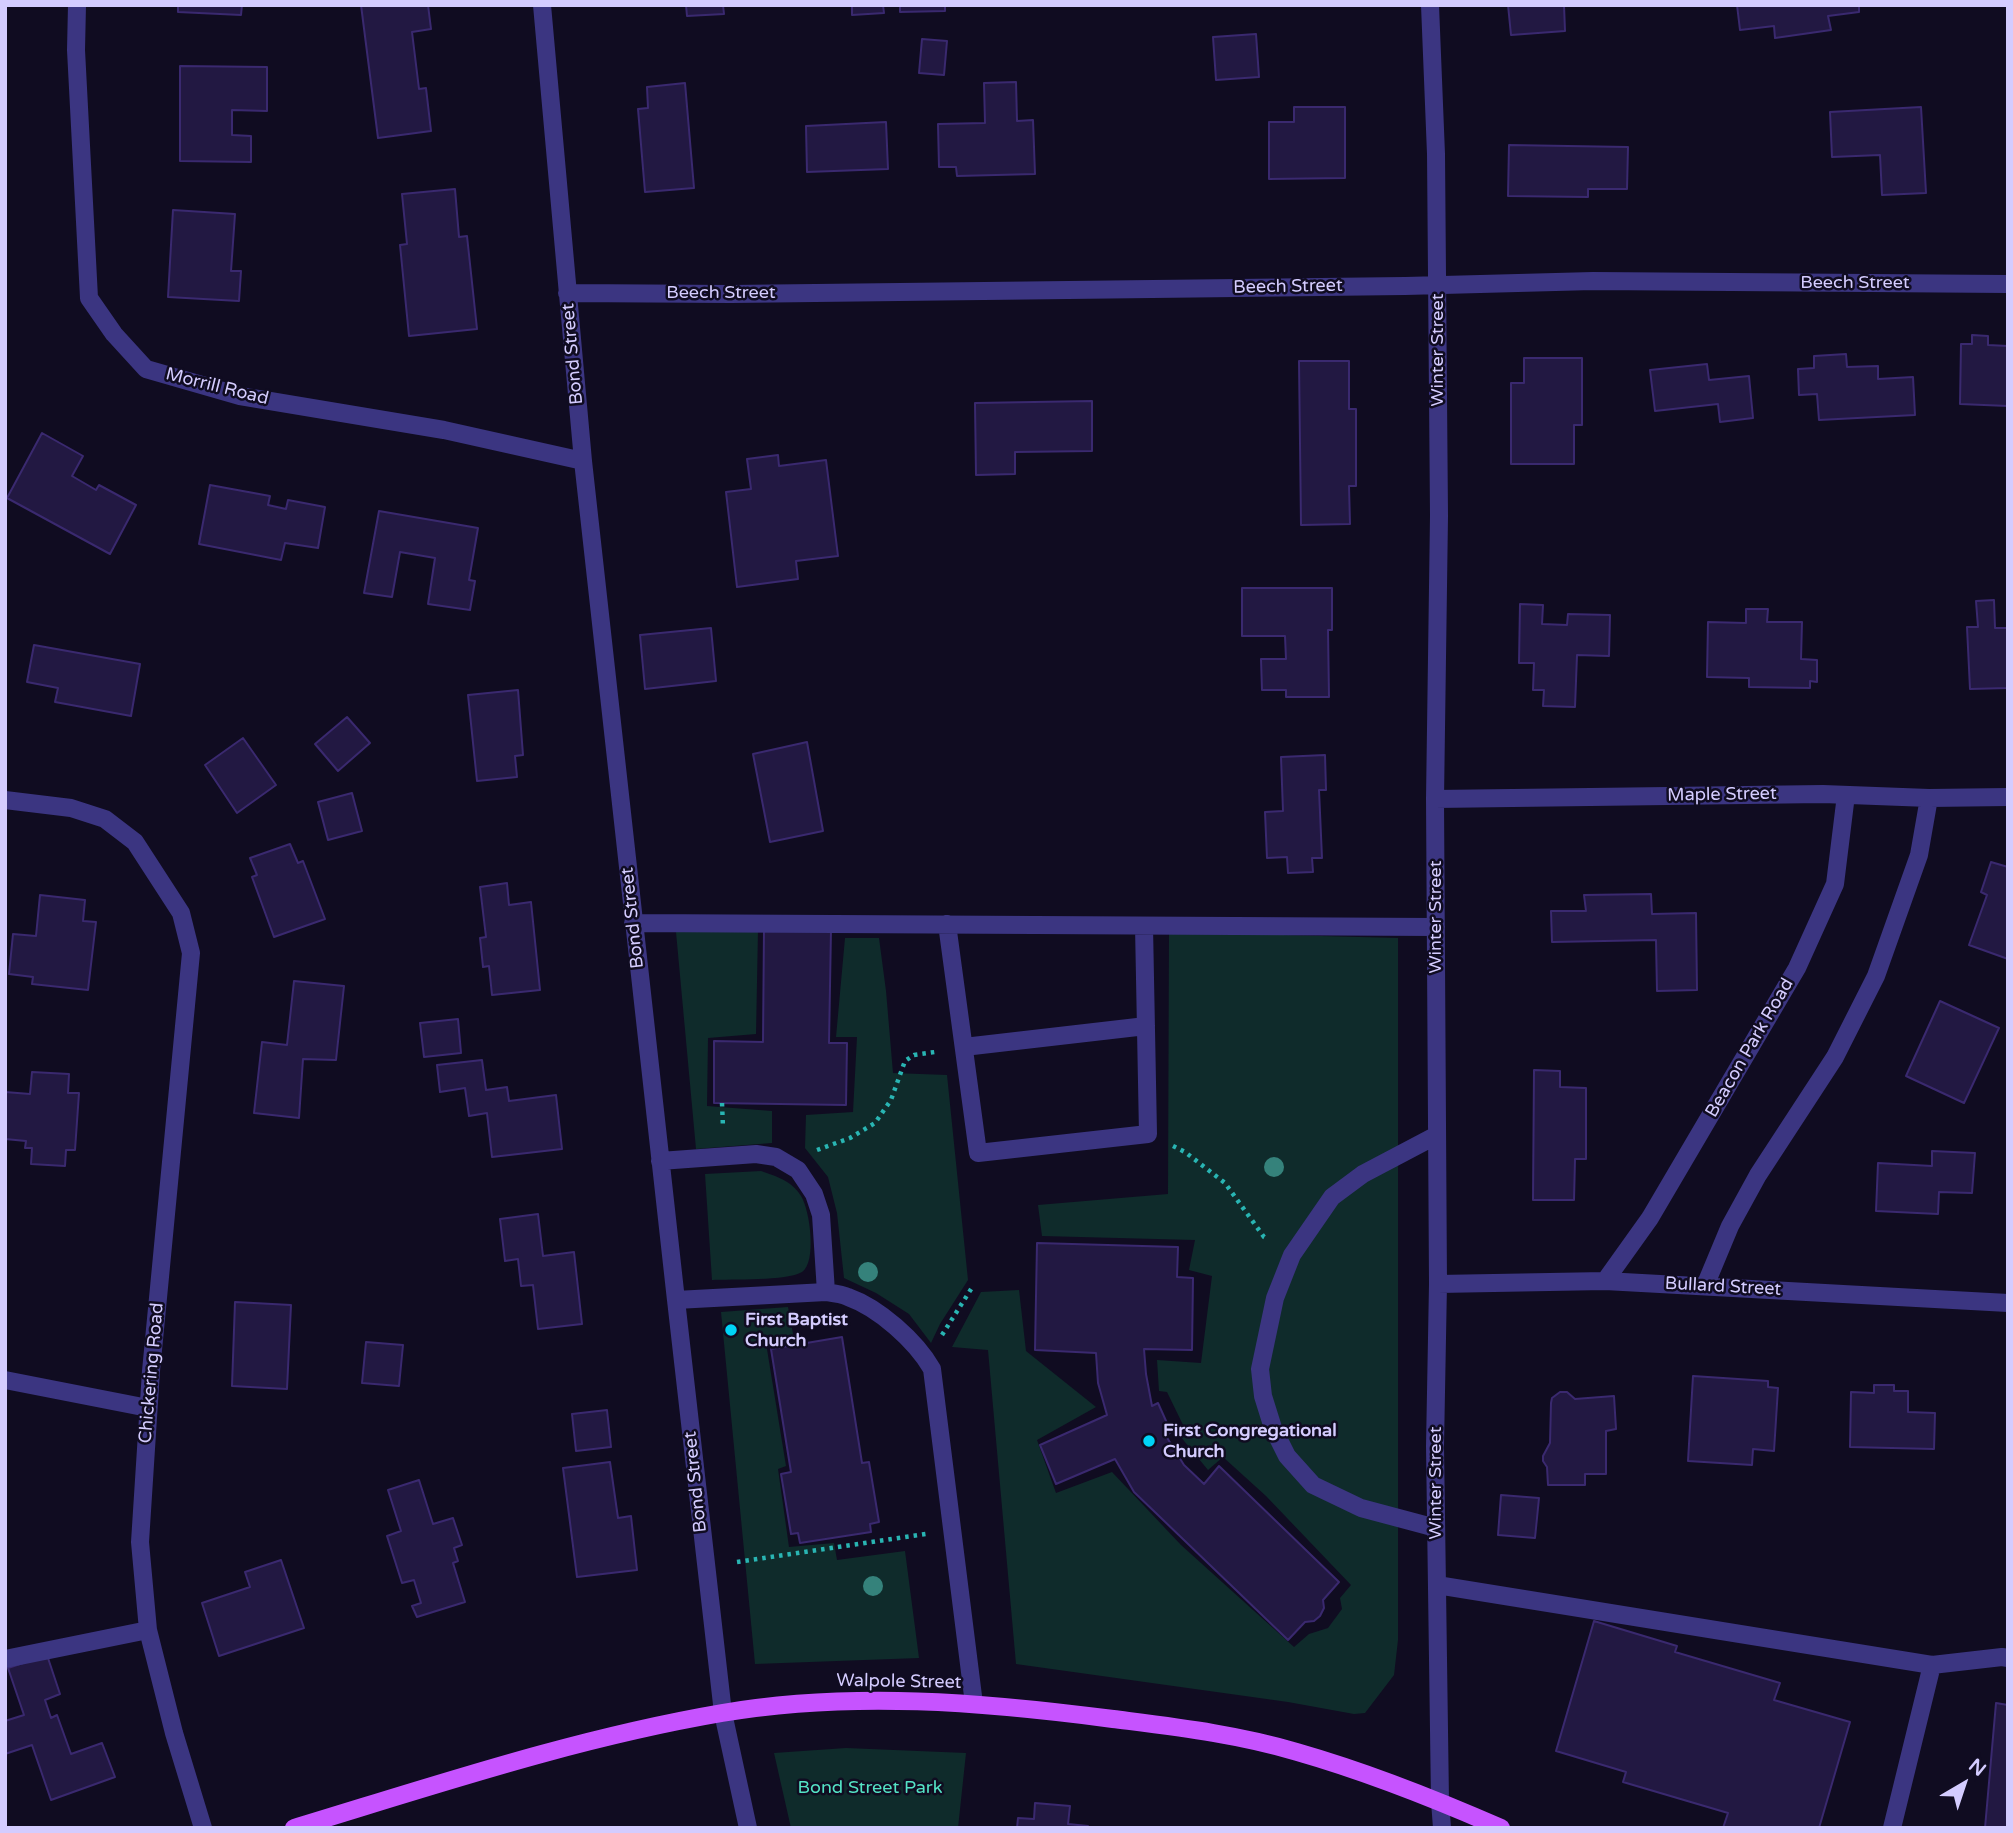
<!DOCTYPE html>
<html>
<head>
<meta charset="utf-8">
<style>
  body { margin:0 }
  #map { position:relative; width:2013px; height:1833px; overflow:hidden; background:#100c21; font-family:"Varela Round",sans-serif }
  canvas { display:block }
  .frame { position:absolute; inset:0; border:7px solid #d4ccff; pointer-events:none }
  .north { position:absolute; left:1929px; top:1749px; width:70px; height:70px; -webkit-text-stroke:5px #100c21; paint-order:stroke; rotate:39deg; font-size:19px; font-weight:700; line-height:28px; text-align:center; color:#d4ccff }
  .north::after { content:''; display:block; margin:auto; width:24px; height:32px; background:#d4ccff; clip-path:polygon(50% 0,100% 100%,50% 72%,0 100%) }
</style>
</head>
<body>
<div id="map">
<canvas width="2013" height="1833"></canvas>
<div class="frame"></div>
<div class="north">N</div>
</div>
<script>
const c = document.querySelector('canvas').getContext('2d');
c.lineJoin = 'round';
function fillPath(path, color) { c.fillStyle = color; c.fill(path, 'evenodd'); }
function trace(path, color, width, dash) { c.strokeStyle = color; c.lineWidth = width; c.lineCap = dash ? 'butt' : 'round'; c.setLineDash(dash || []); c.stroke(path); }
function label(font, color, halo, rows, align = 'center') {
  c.font = font + ' "Varela Round",sans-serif'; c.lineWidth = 5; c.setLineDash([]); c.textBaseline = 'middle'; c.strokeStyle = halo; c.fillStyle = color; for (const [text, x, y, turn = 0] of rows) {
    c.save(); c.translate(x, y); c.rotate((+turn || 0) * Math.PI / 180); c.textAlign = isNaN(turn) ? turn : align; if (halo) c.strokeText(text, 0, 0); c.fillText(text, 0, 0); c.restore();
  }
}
fillPath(new Path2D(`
  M758,930L756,1034L708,1038L707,1106L772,1111V1143L696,1149L676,932Z
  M1169,932L1398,938V1640L1394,1675L1365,1713L1354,1714L1288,1702L1016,1664L988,1350L952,1347L981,1292L1019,1290L1026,1351L1096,1407L1037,1440L1056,1493L1112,1472L1181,1545L1294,1647L1309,1634L1328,1628L1342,1609L1340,1598L1351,1585L1266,1496L1223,1457L1208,1470L1180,1436L1186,1431L1167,1392L1159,1391L1157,1360L1201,1363L1212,1276L1189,1270L1195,1240L1042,1236L1038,1205L1168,1194Z
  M845,938H879L886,991L893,1073L947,1075L968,1280L940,1324L931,1343L909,1314L876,1293L844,1278L837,1213L828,1177L805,1148L806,1115L853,1112L857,1037H836Z
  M761,1171C776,1176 792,1181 801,1196C810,1210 817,1262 802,1272C787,1281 731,1279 712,1280L705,1174Z
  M788,1307L794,1339L766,1343L786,1466L778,1469L789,1547L834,1543L837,1560L905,1551L919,1658L755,1664L721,1312Z
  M846,1748L966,1753L958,1828H791L774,1753Z`), '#0f2b2b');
const building = new Path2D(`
  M178,5H242L241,15L178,12Z
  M361,5H428L431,29L412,32L419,89L426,88L431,131L378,138Z
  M686,5H723L724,14L687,16Z
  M852,5H883L884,13L852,15Z
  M900,5H945V11L900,12Z
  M1508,5H1564L1565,31L1511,35Z
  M1737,5H1859V12L1828,16L1831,30L1775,38L1774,26L1740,30Z
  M1256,34L1259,77L1216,80L1213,37Z
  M922,39L947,41L944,75L919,73Z
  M180,66L267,67V111L232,110V135L251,136V162L180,161Z
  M1016,82L1017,121L1033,120L1035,174L957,176L956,167H939L938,124L985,123L984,83Z
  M685,83L694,188L645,192L638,109L648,108L647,87Z
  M1294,107H1345V178L1269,179V122H1294Z
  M1921,107L1926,193L1882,195L1880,155L1832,157L1830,112Z
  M886,122L888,169L807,172L806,126Z
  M1509,145L1628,147L1627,189H1588V197L1508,196Z
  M455,189L459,237L467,236L477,329L409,336L400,245L407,244L402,194Z
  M173,210L235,214L231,271H241L239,301L168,297Z
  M1972,335L1988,336V345L2008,346V406L1960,404L1961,344H1972Z
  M1846,354L1847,367L1878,366V379L1913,377L1915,415L1819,420L1817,394L1799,395L1798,369L1814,368V356Z
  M1524,358H1582V425H1574V464H1511V383H1524Z
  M1299,361H1349V409H1356V486H1349L1350,524L1301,525Z
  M1707,364L1709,380L1749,376L1753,418L1720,422L1718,404L1655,411L1650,370Z
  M1092,401V451L1015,452V474L976,475L975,403Z
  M42,433L83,456L72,476L96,490L99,485L136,505L110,554L7,498Z
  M778,455L779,466L826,460L838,556L796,561L798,579L737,587L726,492L751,489L747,459Z
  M210,485L270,496L268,505L286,509L288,500L325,507L318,548L285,543L281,560L199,544Z
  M379,511L478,528L469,580L475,581L470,610L428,604L435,558L400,552L392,597L364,593Z
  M1242,588H1332V630H1328L1329,697H1286V690H1262L1261,659H1286L1285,636H1242Z
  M1994,600L1995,628H2008V688L1970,689L1967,627H1978L1976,601Z
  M1520,604L1543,605L1542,624L1567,625L1568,614L1610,615L1609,656L1577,655L1575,707L1543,706L1544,690H1533L1534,663H1519Z
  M1746,609H1768L1767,622H1802L1801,659L1817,660V682L1810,681V688L1749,687V678L1707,677L1708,622L1746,623Z
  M711,628L716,681L645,689L640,635Z
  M34,645L140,664L131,716L55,702L58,688L27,682Z
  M518,690L523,755L515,756L517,777L477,781L468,695Z
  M347,717L370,743L338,771L315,744Z
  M243,738L276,785L237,813L205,765Z
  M807,742L823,831L770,842L753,754Z
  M1325,755L1326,790H1319L1322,858H1312L1313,872L1288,873L1287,857L1267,858L1265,812L1283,811L1281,757Z
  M352,793L362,831L328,840L318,802Z
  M290,844L298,863L303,861L325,919L274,937L252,877L257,875L250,858Z
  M1991,862L2008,867V959L1969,945L1987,895L1981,892Z
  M507,883L509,905L531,902L540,990L492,995L489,966L483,967L480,938L486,937L480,887Z
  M1651,894L1652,914L1696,913L1697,990L1657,991L1656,940L1552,942L1551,911H1586L1584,895Z
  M40,895L85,900L83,921L96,922L88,990L32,984L33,977L9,974L13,934L36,936Z
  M764,928L831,929L829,1043H847L846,1105L714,1103V1041L763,1042Z
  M294,981L344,986L336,1060L303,1059L299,1118L254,1113L262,1042L287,1045Z
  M1940,1001L1999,1028L1964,1103L1906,1076Z
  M458,1019L461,1053L424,1057L420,1023Z
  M482,1060L486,1090L507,1087L509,1101L556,1095L562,1149L492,1157L487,1113L469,1116L465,1088L440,1092L437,1065Z
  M1534,1070L1560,1071V1087L1586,1088V1159H1575L1574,1200H1533Z
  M32,1072L69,1074L68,1093H79L75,1150H66L65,1166L31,1164L32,1148H25L26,1141L5,1139V1092L30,1094Z
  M1932,1151L1975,1153L1972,1193L1939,1192L1938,1214L1876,1211L1878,1163L1932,1166Z
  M538,1214L543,1256L574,1252L582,1324L538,1329L533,1285L521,1286L518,1259L505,1261L500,1219Z
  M1037,1243L1178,1247L1177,1277L1193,1278L1192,1350L1144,1349L1146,1374L1152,1406L1158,1403L1171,1432L1166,1436L1184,1465L1204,1484L1219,1466L1339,1582L1323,1600L1324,1608L1320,1616L1314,1621L1305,1622L1288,1640L1134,1492L1115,1459L1056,1484L1040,1445L1107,1415L1098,1383L1096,1353L1035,1350Z
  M235,1302L291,1305L287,1389L232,1386Z
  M842,1337L862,1463L869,1462L879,1522L870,1524L871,1532L800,1543L798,1533L791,1534L781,1474L791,1472L771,1349Z
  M366,1342L403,1345L399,1386L362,1383Z
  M1693,1376L1768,1381V1387L1778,1388L1774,1451L1753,1449L1752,1465L1688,1461Z
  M1874,1385H1894V1391H1908V1412L1935,1413L1934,1449L1850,1447L1851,1392L1874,1393Z
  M1560,1392H1567L1575,1399L1614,1396L1616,1429L1606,1431V1474H1585V1485H1548L1547,1467L1543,1461V1456L1550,1443L1551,1403L1552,1398Z
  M607,1410L611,1447L576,1451L572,1414Z
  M610,1462L618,1518L631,1516L637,1570L577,1577L563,1468Z
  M419,1480L433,1524L453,1518L462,1545L454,1548L458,1561L453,1563L465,1602L417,1617L412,1606L421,1603L414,1580L402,1583L387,1536L401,1531L388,1490Z
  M1501,1495L1539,1498L1535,1538L1498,1535Z
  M281,1560L304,1628L219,1656L202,1603L250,1587L245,1572Z
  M1594,1621L1677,1646L1675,1652L1780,1683L1774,1700L1850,1722L1819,1828H1723L1728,1813L1623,1782L1626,1772L1556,1751Z
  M47,1655L60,1694L45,1700L51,1718L57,1715L71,1754L102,1743L115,1777L51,1800L32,1745L5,1754V1721L24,1715L8,1668Z
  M1996,1703L2008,1705V1828H1985Z
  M1035,1803L1070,1806L1068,1824L1088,1826V1828H1017L1018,1818L1034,1819Z`);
fillPath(building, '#221842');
trace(building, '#3a296f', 2);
trace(new Path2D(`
  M722,1103L723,1128
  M1173,1146L1185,1152L1225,1183L1264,1237L1268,1239
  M817,1150L850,1138L875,1123L891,1100L905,1061L914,1055L935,1052
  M942,1335L973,1286
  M737,1562L926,1534`), '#29b5b3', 4.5, [3.5, 5]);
trace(new Path2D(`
  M77,5L76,50L89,298L114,334L146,369L240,396L444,430L583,461
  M542,5L583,461L676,1300L723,1713L748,1828
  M1430,5L1436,154L1439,516L1435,799L1438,1284L1435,1446L1440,1801L1442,1828
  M567,293L731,294L1405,286L1593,281L2008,284
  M1435,799L1823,794L1929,798L2008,797
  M5,800L71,808L105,819L135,842L181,913L191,953L151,1371L140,1542L148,1630L174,1733L203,1828
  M633,923L1436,927
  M947,924L978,1153L1148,1134L1144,926
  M964,1047L1146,1026
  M660,1161L756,1154L776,1157L798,1170L814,1194L821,1215L826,1292
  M1605,1281L1650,1218L1797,968L1835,884L1846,795
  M1438,1284L1605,1281L2008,1303
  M1705,1286L1730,1226L1758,1175L1835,1057L1876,976L1919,855L1929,798
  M676,1300L826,1292C833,1293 842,1294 848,1297C879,1308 916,1341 932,1369L974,1704
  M5,1380L148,1408
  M1436,1528L1361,1508L1313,1485L1287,1456L1273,1428L1263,1396L1260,1369L1275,1298L1292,1255L1332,1197L1363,1174L1437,1135
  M1437,1585L1932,1665
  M5,1659L148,1630
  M1892,1828L1932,1665L2002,1657L2008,1658`), '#3b3581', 18);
trace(new Path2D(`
  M294,1828C436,1785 576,1738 722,1713C852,1691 983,1702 1113,1719C1175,1727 1237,1734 1297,1752C1367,1772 1435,1799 1501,1828`), '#c653ff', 18);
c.fillStyle = '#35827b';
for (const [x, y] of [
  [1274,1167],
  [868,1272],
  [873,1586]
]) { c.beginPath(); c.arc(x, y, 10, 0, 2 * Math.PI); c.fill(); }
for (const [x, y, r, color] of [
  [731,1330,7,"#00d4f7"],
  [1149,1441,7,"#00d4f7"]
]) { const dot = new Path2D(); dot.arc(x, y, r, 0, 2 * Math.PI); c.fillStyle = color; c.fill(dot); trace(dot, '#100c21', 2.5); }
label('18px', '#d4ccff', '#100c21', [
  ["Beech Street",1855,283],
  ["Beech Street",1288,287,-1],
  ["Beech Street",721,293],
  ["Winter Street",1438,350,-90],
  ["Bond Street",573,354,-95],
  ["Morrill Road",217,387,14],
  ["Maple Street",1722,795,-1],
  ["Winter Street",1436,917,-90],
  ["Bond Street",633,918,-96],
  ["Beacon Park Road",1750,1048,-60],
  ["Bullard Street",1723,1287,3],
  ["Chickering Road",152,1373,-85],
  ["Bond Street",696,1482,-96],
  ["Winter Street",1436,1483,-90],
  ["Walpole Street",899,1682,1]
]);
label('bold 18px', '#d4ccff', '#100c21', [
  ["First Baptist",745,1320],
  ["Church",745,1341],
  ["First Congregational",1163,1431],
  ["Church",1163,1452]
], 'left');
label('18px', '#54e3c5', '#100c21', [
  ["Bond Street Park",870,1788]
]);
</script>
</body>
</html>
